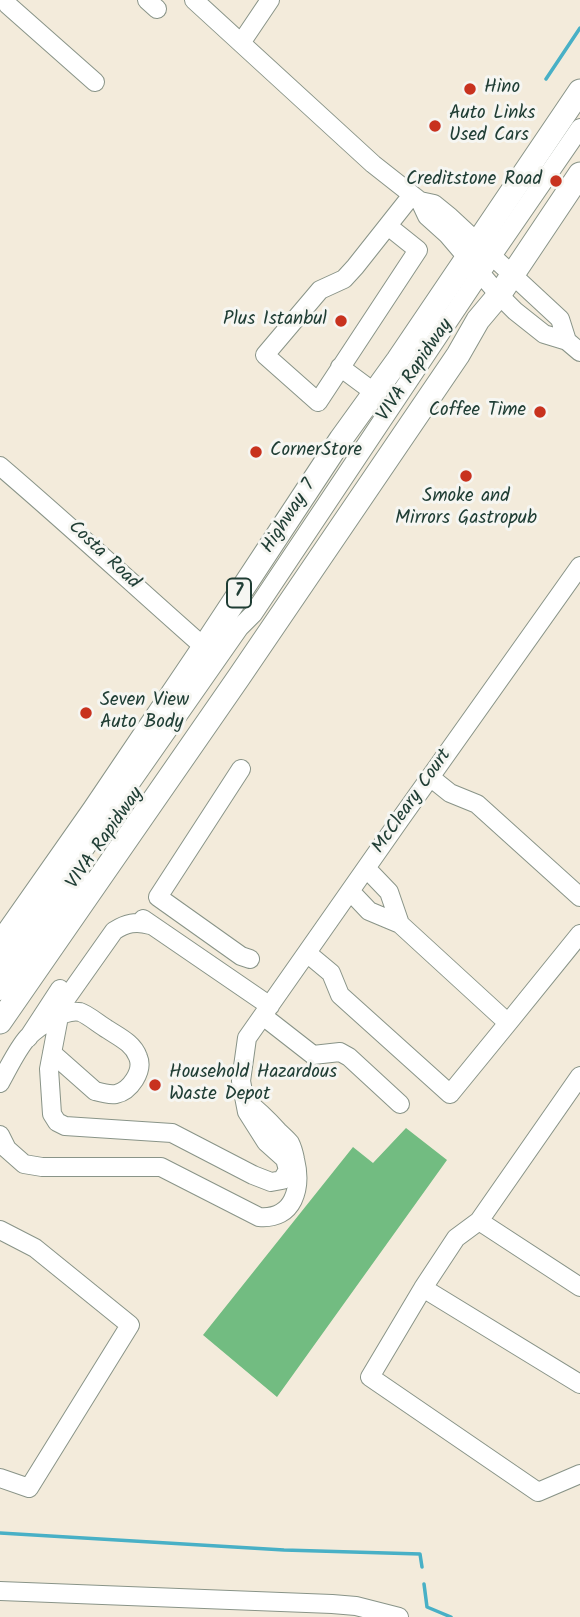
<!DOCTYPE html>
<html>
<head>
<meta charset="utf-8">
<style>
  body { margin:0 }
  canvas { display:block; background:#f3ebdb }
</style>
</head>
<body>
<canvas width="580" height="1617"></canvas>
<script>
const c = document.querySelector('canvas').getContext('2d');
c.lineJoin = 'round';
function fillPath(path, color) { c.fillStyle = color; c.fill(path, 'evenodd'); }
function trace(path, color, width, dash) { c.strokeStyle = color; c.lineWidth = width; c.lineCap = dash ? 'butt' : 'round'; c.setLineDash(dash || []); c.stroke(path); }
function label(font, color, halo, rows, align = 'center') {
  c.font = font + ' Kalam,sans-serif'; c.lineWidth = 6; c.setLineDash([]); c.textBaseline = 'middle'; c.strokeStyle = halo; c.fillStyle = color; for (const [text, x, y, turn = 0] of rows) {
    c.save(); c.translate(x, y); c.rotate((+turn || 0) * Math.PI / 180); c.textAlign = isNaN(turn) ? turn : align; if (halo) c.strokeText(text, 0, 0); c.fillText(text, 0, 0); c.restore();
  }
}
fillPath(new Path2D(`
  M406,1128L447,1160L277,1397L203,1335L353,1147L373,1163Z`), '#72bc81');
trace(new Path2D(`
  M546,79L580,28
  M0,1533L284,1550L420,1554L422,1567
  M424,1584L427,1607L451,1617`), '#48b0c6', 3.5);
const minor = new Path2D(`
  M6,0L8,5L95,82
  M147,0L157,9
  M194,0L373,164L420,201L427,216L447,234L499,295L515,311L544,334L567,341L580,352
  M241,43L270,0
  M420,201L434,204L450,217L560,319L567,341
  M388,226L418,250L318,402L265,355L320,290L344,279L355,267L412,195
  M340,367L375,393
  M0,466C69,525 136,587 204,647
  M241,769L158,897L241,956L250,959
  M430,777L450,793L477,804L580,897
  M366,868L389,892L400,924
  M143,919L270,1006
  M150,925C136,921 126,923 114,931L61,1006L49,1069L52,1114L57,1122L65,1126L172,1133L253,1175L271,1182L282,1180L288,1170L285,1159L266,1142L247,1112L241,1081L247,1038L399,821L580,566
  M307,953L331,973L340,995L450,1094L508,1023L400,924L369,911L350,891
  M0,970L239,628L253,614L492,256L580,128
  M0,991L80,876
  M263,1016L313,1055L340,1052L349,1057L400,1104
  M508,1023L580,934
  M28,1038L60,989
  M580,1076L479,1221L580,1287
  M0,1083C8,1069 17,1049 28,1037C39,1026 64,1009 80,1012C87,1014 100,1025 107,1029C119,1037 133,1043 138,1057C144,1071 130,1091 116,1094C108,1095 102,1093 95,1091L52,1053
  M0,1135L7,1149L24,1164L42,1167H161L259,1217C294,1220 302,1188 295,1159C294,1154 292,1147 290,1143C287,1139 282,1135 278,1131C268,1120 258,1110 246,1101
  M479,1221L456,1238L423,1288L370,1377L538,1492L580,1474
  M0,1230L35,1248L130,1325L29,1488L0,1478
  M423,1288L580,1384
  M0,1591L332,1604L356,1606L399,1617`);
const major = new Path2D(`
  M0,944L94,810L204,647L341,439L398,360L580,91
  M0,1022L239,677L458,355L478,320L499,295L580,174`);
trace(minor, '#899488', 20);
trace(major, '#899488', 25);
trace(minor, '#fff', 18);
trace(major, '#fff', 23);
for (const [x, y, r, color] of [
  [470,89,7,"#c8321e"],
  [435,126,7,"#c8321e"],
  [556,181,7,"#c8321e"],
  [341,321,7,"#c8321e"],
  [540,412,7,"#c8321e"],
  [256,452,7,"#c8321e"],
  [466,476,7,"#c8321e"],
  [86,713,7,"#c8321e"],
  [155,1085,7,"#c8321e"]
]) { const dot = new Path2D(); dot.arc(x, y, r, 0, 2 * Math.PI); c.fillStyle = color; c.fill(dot); trace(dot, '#f6f6f2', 2.5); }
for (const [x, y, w] of [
  [239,593,24]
]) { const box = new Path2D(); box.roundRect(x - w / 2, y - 14.5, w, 29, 5); c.fillStyle = '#f6f6f2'; c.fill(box); trace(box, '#1f3d34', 2); }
label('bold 18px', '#1f3d34', null, [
  ["7",239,593]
]);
label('19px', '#1f3d34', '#f6f6f2', [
  ["Hino",484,89],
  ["Auto Links",449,115],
  ["Used Cars",449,137],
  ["Creditstone Road",542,181,"right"],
  ["Plus Istanbul",327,321,"right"],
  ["Coffee Time",526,412,"right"],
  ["CornerStore",270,452],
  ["Smoke and",466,498,"center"],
  ["Mirrors Gastropub",466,520,"center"],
  ["Seven View",100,702],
  ["Auto Body",100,724],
  ["Household Hazardous",169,1074],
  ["Waste Depot",169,1096]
], 'left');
label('19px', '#1f3d34', '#f6f6f2', [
  ["VIVA Rapidway",416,371,-56],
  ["Highway 7",290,517,-57],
  ["Costa Road",103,556,43],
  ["McCleary Court",413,802,-55],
  ["VIVA Rapidway",106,839,-55]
]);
</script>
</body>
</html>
